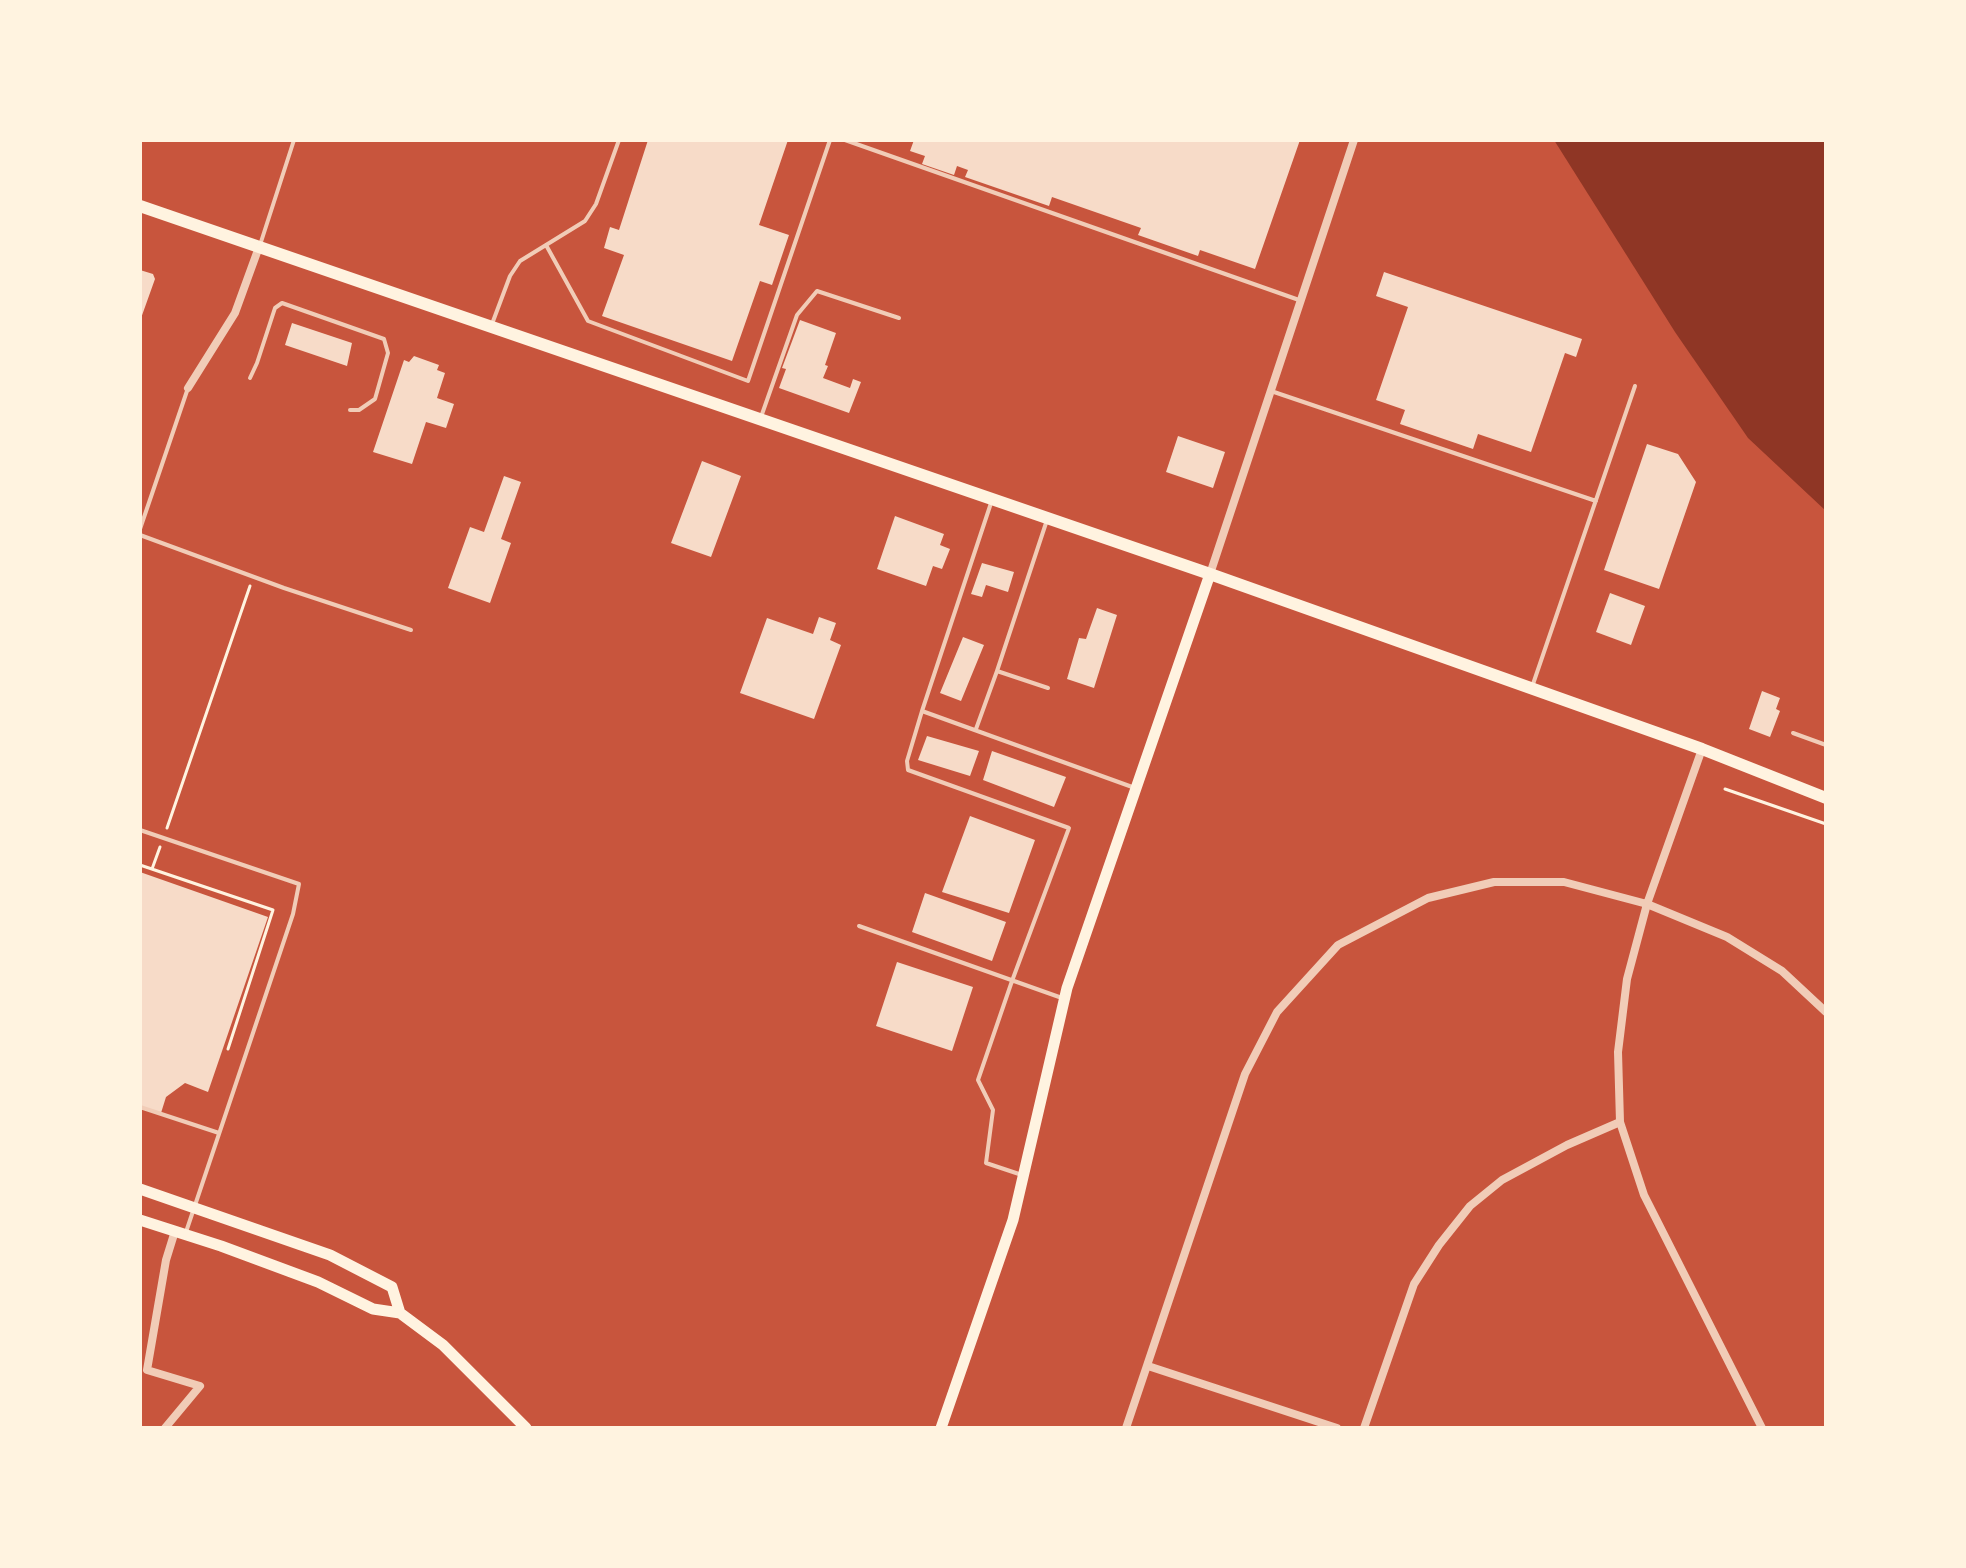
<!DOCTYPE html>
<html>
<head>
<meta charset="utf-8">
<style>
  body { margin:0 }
  #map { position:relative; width:1966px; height:1568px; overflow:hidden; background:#c8553d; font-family:Poppins,sans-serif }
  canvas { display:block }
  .frame { position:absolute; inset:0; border:142px solid #fff3e0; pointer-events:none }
</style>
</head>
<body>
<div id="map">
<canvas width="1966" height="1568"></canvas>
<div class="frame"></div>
</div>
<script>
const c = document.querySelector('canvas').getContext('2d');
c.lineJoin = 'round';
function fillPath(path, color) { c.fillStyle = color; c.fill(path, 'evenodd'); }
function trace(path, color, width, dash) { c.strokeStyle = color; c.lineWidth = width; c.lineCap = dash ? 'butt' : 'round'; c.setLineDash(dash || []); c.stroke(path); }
fillPath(new Path2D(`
  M1554,140H1826V511L1748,438L1675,332Z`), '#8f3625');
fillPath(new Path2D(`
  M648,140H788L759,225L789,235L772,285L760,281L732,361L602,316L624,255L604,248L610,227L619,230Z
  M914,140H1300L1255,269L1200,250L1198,256L1138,235L1141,228L1052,197L1049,206L965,177L968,170L957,166L954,175L922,164L925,156L910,151Z
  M140,270L153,274L155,279L140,321Z
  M1384,272L1582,339L1576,357L1565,353L1531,452L1478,434L1473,449L1400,424L1405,410L1376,400L1408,307L1376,296Z
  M800,320L836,333L825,365L828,366L823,378L850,388L853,379L861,382L849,413L779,388L786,369L782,368Z
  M292,323L352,343L347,366L285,345Z
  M414,356L439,365L437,370L445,373L437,398L454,404L446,428L426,422L412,464L373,452L404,360L409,362Z
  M1178,436L1225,452L1213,488L1166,472Z
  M1647,444L1678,454L1696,482L1659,589L1604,570Z
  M702,461L741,476L711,557L671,543Z
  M504,476L521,482L501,539L511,543L490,603L448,588L470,527L484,532Z
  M895,516L944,534L940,545L950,549L942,569L933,566L926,586L877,569Z
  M982,563L1014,572L1008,592L986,585L982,597L971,594Z
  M1610,593L1645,606L1631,645L1596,632Z
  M1097,608L1117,615L1094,688L1067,679L1079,638L1086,639Z
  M819,617L836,623L830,640L841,645L814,719L740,693L767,618L813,634Z
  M963,637L984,645L961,701L940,693Z
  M1762,691L1780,698L1776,709L1780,711L1770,737L1749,729Z
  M927,736L979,751L970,776L918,760Z
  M992,751L1066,777L1054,807L983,780Z
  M970,816L1035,840L1009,913L942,892Z
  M140,872L268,917L208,1092L185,1083L166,1097L161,1113L140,1106Z
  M925,893L1006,922L992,961L912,932Z
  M897,962L973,987L952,1051L876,1026Z`), '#f7dbc8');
trace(new Path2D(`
  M1725,789L1826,824
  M167,828L250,586
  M140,865L273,910L228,1049
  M152,869L160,847`), '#fff3e0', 3);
trace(new Path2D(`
  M845,140L1299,300
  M260,245L294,140
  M546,245L588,321L748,381L830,140
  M492,324L510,276L520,261L585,221L596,204L619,140
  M250,378L257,363L275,308L282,303L384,339L388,353L375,399L359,410H350
  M1271,391L1596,501
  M761,417L797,315L817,291L899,318
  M1047,520L997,671L1048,688
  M140,529L188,388
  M140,535L284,588L411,630
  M1532,687L1635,386
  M922,711L992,500
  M976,729L997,671
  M1793,733L1826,745
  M140,830L299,884L293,914L186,1232
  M859,926L1062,998
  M140,1107L219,1133
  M1022,1175L986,1163L993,1110L978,1080L1012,981L1069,828L908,770L907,761L922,711L1135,788`), '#f1ccb7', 4);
trace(new Path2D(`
  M188,388L235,313L259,247
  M1210,574L1354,140
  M1702,749L1647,904L1627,979L1618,1052L1620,1122L1644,1195L1762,1428
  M1148,1366L1337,1428
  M165,1428L200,1386L147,1370L166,1260L175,1231
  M1126,1428L1245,1074L1277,1012L1338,945L1428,898L1494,882H1564L1647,904L1727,937L1782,971L1826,1012
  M1364,1428L1414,1284L1439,1245L1470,1206L1502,1180L1567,1145L1620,1122`), '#f1ccb7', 8);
trace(new Path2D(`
  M140,1189L330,1255L392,1287L400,1313
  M140,1220L221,1246L318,1282L373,1309L400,1313L443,1345L526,1428
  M941,1428L1013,1220L1067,988L1210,574`), '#fff3e0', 11);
trace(new Path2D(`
  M140,206L1210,574L1702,749L1826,798`), '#fff3e0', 12);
</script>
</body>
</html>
